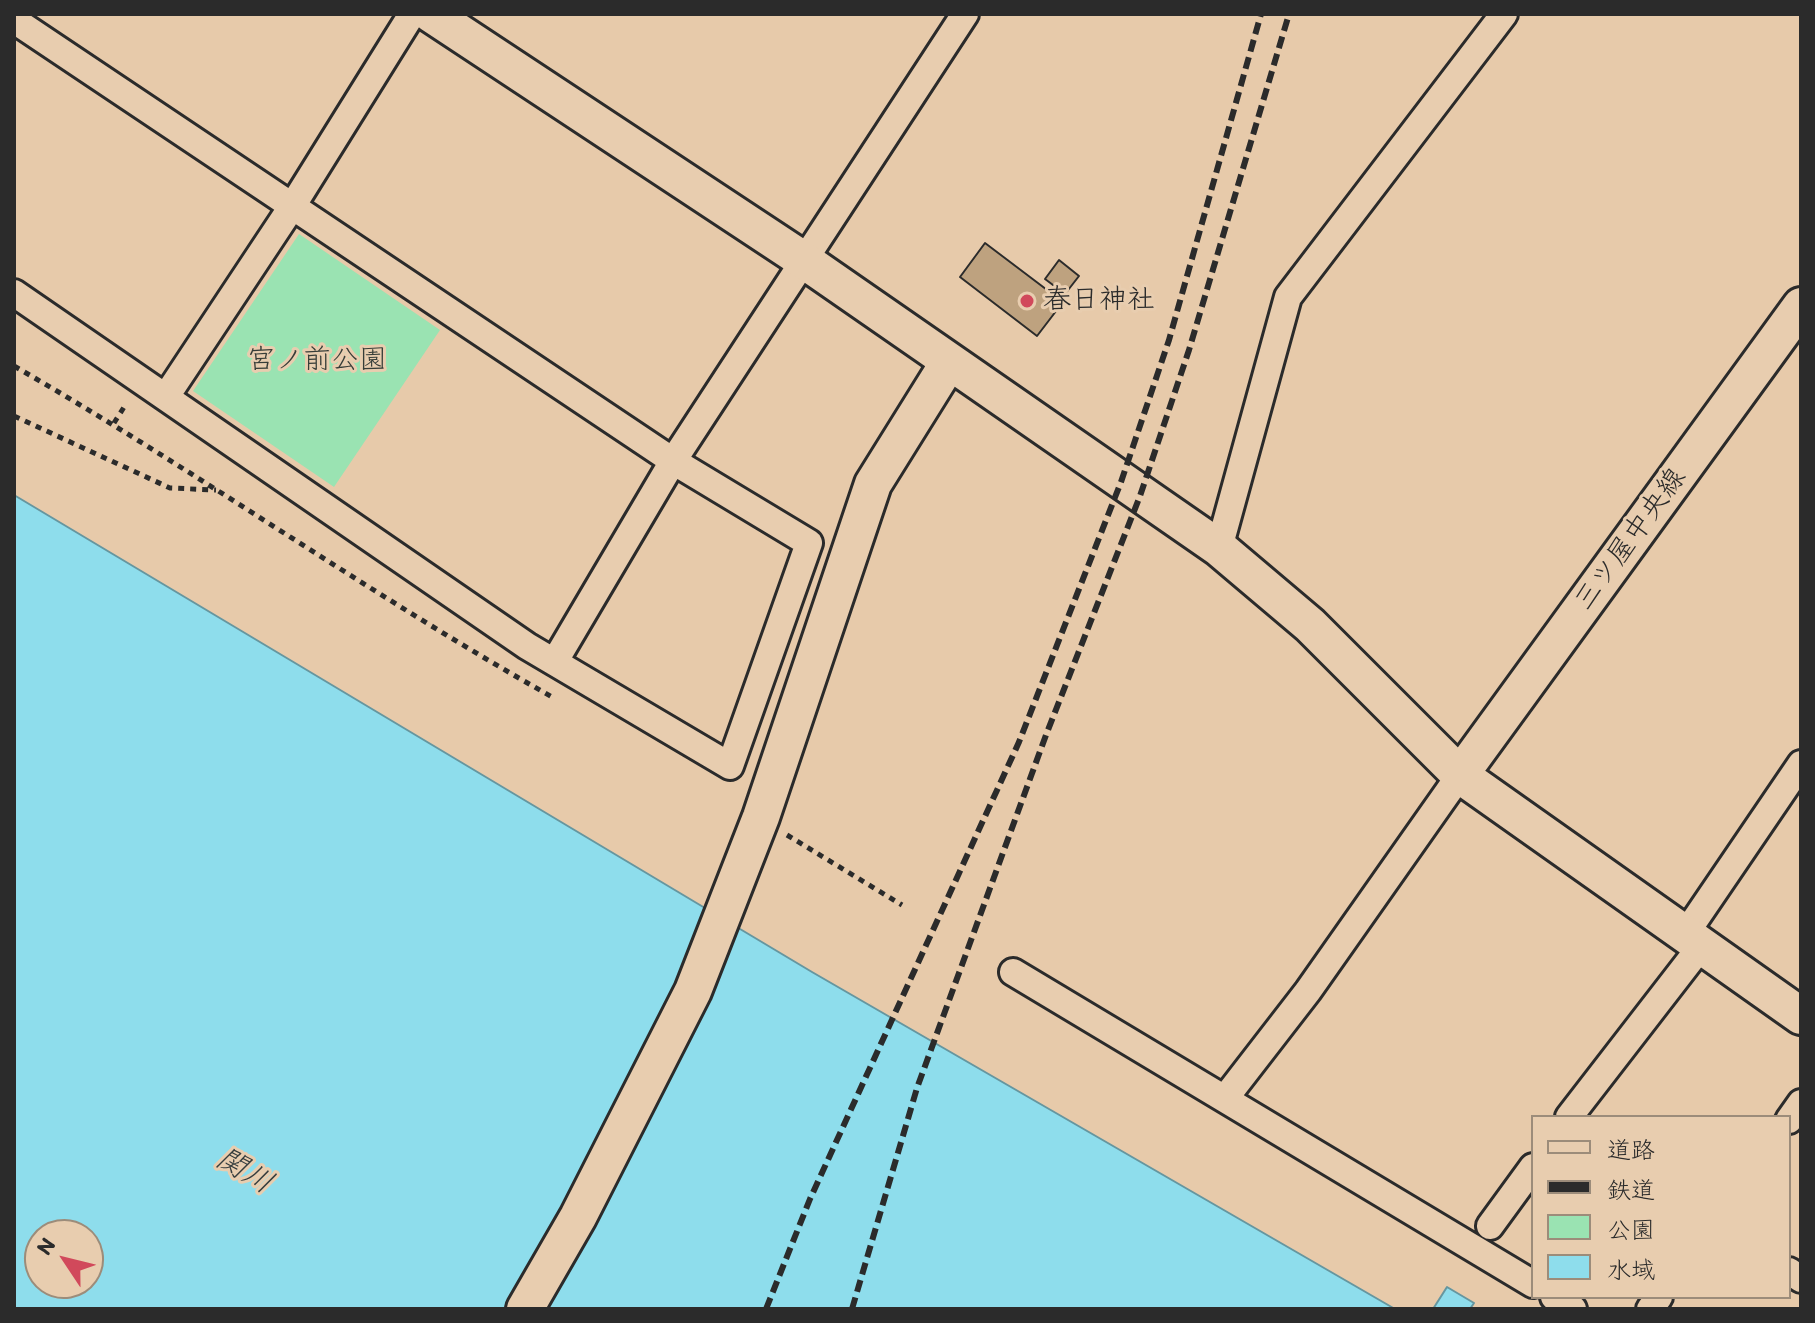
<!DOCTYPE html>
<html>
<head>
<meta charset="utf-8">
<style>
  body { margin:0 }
  #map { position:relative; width:1815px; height:1323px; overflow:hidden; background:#e7caaa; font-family:Itim,"Klee One",sans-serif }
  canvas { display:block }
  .frame { position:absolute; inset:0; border:16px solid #2b2b2b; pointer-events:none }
  .legend { position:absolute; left:1531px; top:1115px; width:260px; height:184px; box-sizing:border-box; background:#e8cdaf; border:2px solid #9c8c7a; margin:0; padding:10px 14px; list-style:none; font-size:24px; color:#2b2b2b }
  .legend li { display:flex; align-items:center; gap:16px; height:40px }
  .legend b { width:40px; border:2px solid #9c8c7a }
  .north { position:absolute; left:24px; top:1219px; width:80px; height:80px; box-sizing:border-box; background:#e8cdaf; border:2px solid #9c8c7a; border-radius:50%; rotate:305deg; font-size:22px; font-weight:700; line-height:32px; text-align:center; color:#2b2b2b }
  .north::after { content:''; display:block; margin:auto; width:28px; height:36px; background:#d1495b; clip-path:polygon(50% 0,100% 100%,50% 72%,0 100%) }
</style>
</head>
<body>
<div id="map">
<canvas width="1815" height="1323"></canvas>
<div class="frame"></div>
<ul class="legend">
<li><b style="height:10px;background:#e8cdaf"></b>道路</li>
<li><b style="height:10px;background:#2b2b2b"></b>鉄道</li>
<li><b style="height:22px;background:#9ae3b2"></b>公園</li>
<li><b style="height:22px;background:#8eddec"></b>水域</li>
</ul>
<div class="north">N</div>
</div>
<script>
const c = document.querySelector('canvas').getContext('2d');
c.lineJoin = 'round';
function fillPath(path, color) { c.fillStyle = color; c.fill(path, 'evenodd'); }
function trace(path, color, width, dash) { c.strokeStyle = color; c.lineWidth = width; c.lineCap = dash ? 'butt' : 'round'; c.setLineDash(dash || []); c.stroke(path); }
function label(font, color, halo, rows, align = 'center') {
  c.font = font + ' Itim,"Klee One",sans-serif'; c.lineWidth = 6; c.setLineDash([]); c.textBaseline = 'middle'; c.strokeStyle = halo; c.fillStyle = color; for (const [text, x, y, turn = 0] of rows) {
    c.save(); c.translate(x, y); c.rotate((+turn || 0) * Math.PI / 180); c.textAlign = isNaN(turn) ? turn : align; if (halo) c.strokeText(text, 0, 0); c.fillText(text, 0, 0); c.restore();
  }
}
fillPath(new Path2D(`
  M299,234L440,330L334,487L193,391Z`), '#9ae3b2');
const water = new Path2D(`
  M14,495L812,972L1395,1309H14ZM40,1235H88V1283H40Z
  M1447,1287L1474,1303L1470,1309H1433Z`);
fillPath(water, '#8eddec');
trace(water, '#66969f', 2);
const building = new Path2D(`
  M985,243L1063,302L1037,336L960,277Z
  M1059,260L1079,276L1065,294L1045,279Z`);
fillPath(building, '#bea27f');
trace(building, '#2b2b2b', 2);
const street = new Path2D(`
  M14,20L673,461L809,543L730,766L527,646L14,293
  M167,395L293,205L412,14
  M1219,548L1288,297L1504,14
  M555,661L673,461L965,14
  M1686,933L1801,764
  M1013,972L1533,1284
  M1226,1097L1308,991L1460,775
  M1569,1117L1702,945
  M1789,1120L1801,1103
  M1490,1226L1533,1167
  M1789,1271L1801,1279
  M1554,1297L1573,1309
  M1650,1309L1659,1297`);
const secondary = new Path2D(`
  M431,14L802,259L1219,548L1310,625L1460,775L1801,1016
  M1460,775L1801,306
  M525,1309L578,1217L693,991L761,817L873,484L949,362`);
trace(street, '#2b2b2b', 32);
trace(secondary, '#2b2b2b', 42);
trace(new Path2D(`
  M14,366C197,471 370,595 554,698
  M14,416L170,488L216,490
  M114,423L126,404
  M787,835L902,905`), '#2b2b2b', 5, [6, 6]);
trace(street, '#e8cdaf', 26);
trace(secondary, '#e8cdaf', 36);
trace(new Path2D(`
  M766,1309L810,1199L1019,742L1121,482L1169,340L1261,14
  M852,1309L917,1088L1046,735L1140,496L1189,350L1289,14`), '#2b2b2b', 6, [12, 6]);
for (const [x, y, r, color] of [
  [1027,301,8,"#d1495b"]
]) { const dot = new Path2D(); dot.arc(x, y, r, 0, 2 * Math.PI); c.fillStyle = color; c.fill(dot); trace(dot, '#e8cdaf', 3); }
label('28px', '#2b2b2b', '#e8cdaf', [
  ["春日神社",1043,301]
], 'left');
label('28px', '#363d38', '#e8cdaf', [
  ["宮ノ前公園",317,361]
]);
label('28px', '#2b2b2b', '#e8cdaf', [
  ["三ツ屋中央線",1631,540,-54]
]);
label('italic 30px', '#353d3e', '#e8cdaf', [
  ["関川",244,1172,31]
]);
</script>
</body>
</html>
